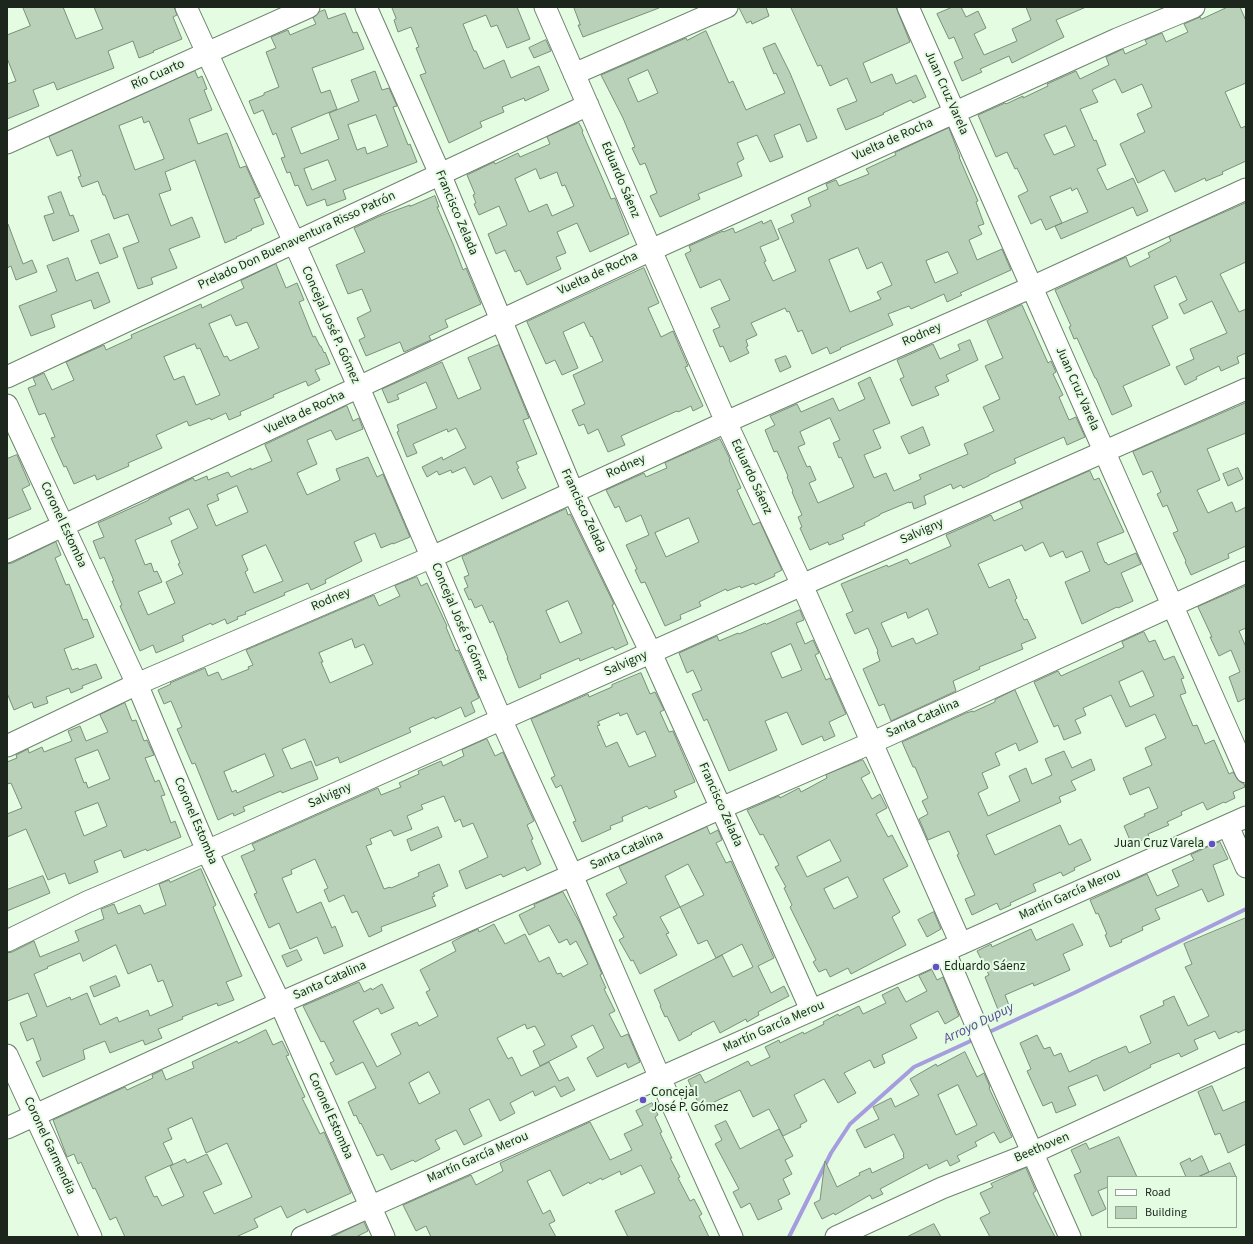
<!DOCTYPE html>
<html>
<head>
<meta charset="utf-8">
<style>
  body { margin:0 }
  #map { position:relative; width:1253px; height:1244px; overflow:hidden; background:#e3fce2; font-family:"Source Sans 3",sans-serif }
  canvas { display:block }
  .frame { position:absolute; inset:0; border:8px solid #1d261d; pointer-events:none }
  .legend { position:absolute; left:1107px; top:1176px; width:130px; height:52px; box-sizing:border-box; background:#e3fce2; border:1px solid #94a693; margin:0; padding:5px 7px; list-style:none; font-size:12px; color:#1d261d }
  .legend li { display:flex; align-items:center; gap:8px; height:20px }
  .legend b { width:20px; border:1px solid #94a693 }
</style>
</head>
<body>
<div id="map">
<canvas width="1253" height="1244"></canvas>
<div class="frame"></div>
<ul class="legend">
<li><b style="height:5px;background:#fff"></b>Road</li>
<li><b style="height:11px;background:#b9d1b8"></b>Building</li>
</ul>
</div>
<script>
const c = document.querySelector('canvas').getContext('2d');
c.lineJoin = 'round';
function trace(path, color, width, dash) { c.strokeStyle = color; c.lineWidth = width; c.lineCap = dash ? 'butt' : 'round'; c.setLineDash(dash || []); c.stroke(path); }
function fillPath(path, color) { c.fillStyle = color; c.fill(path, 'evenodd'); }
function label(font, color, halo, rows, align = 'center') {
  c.font = font + ' "Source Sans 3",sans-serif'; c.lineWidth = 4; c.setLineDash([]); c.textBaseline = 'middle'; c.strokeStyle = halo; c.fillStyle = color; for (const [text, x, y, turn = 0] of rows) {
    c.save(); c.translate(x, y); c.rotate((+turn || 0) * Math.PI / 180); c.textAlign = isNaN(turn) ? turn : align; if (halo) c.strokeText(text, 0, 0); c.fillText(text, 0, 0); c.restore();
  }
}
trace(new Path2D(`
  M987,1033L1074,993L1246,909
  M789,1237L831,1153L850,1124L914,1067L975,1039`), '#a59dde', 4);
const building = new Path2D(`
  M23,7H63L76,39L103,29L94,7H174L177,15L173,17L182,39L153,51L154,52L139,58L133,41L108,51L114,68L57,90L54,82L33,90L39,106L7,119V84L16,81L7,58V35L30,26Z
  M392,7H517L530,39L507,48L497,25L491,27L486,15L463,24L474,51H476L484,69L504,60L511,78L539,66L549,90L525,101L524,98L502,107L504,112L480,122L482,127L449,143L420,75L426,73L416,48L419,47L411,27L398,32L394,20L396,19Z
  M574,7H659V8L583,37L578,25H580Z
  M739,7H766L769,16L752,24L751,21L747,23Z
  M791,7H896L910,42L863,63L871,83L892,74L896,84L916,75L926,97L913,103L911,100L883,113L884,114L846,130L837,109L857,101L847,78L830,86L821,65L818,66Z
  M953,7H961L966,17L978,11L986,28L974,34L984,55L1017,41L1012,29L1031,20L1026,7H1086L1056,20L1064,37L1012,63L1009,56L980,69L982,72L962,81L954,62L963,58L954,37L949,39L937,14Z
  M1228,7H1240L1246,21V83L1225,92L1241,128L1246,126V161L1222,172L1223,174L1206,181L1205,178L1175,192L1164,170L1138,183L1120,144L1145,132L1137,114L1152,107L1142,84L1122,93L1115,79L1092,90L1098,102L1080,109L1094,141L1096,140L1106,165L1097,169L1107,190L1133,178L1148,211L1137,216L1133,207L1061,239L1055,226L1046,230L1041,219L1031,224L1018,196L1028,191L1017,168L1015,169L1007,152L996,157L978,115L1005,103L1006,104L1023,96V98L1048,86L1047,84L1076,71L1080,79L1109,65L1106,57L1123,49L1125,54L1147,44L1145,40L1162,33L1166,42L1188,32L1184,24L1200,17L1201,19ZM1066,126L1075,146L1054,155L1044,135ZM1071,188L1072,191L1077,188L1088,212L1055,226L1062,223L1050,197Z
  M325,10L328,19L345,13L353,33L357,32L364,49L312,68L321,93L330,90L337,109L291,128L301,154L339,139L329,113L359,101L351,80L375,71L382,90L389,88L397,106L393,107L408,145L410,144L417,162L343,190L346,199L327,206L325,199L307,206L298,185L295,186L290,172L287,173L281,158L285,157L276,133L273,135L263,110L254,114L249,101L264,95V93L279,87L266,52L276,48L271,37L288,30L290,35L316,24L313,18L319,12ZM376,115L388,146L367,154L365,147L357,150L348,125ZM328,160L336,180L312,190L304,169Z
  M706,31L729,83L733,81L746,110L785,93L776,73L774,74L763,48L775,43L790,73L817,138L807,142L800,124L774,135L783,157L770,162L757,135L737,143L744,159L737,163L742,176L698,194L700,199L660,217L650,196L657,193L645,163L640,165L632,148L635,147L623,118L601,75L686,38L687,40ZM648,70L658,93L638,102L628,79Z
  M546,40L551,51L534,58L529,48Z
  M195,71L198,78L202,76L207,89L204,90L212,110L189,119L198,144L227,133L240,168L246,166L260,197L254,199L264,224L251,229L252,230L236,237L237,238L225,243L195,160L165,172L171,190L159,194L171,226L192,217L200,237L169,249L177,268L151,278L153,284L138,289L123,248L139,242L128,214L114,219L105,195H103L98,181L82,187L78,177L81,176L72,150L57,156L49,137ZM142,117L144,123L149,121L164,158V159L135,170L119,126Z
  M579,123L583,131L582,132L603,180L611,199L615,198L629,234L590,252L577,223L557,232L566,253L556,257L561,269L527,285L520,270L515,272L505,250L496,254L488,234L507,225L499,206L479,215L474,204L476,203L473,195L475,194L467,175L494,162L495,164L518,153L520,157L550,144L547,137ZM536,169L540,179L557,172L562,186L565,185L574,206L552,216L547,204L529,212L515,179Z
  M949,128L960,157H959L978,201L976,202L984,224L978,226L982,234L969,240L977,260L1002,249L1011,270L960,293L962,295L947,302L944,294L911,309L909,306L888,314L893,325L840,348L841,349L830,354L827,347L812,354L802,330L798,332L789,311L787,312L785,308L751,323L757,335L746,340L748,346L746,347L749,353L730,362L723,346L720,347L713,330L720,327L711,308L730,300L720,279L700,288L685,254L691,251L689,246L723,231V232L733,228L735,233L762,221L763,224L771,220L779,239L760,247L766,261L764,262L773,281L796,271L778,229L794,222L791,215L811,206L808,198L828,189L826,184L836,180L839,186L869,174L866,169L896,155L895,153ZM858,248L867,269L882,262L892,285L877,292L881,299L850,312L829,260ZM948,252L958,273L935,283L926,261Z
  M61,192L70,216L73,215L79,231L53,241L44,216L54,213L48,197Z
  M435,196L439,207H437L453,244L463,270L466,268L481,304L445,320L448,327L429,336L431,340L404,352L400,342L366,356L359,340L365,337L357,318L371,311L362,289L348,294L336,265L365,252L354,228L380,216L410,205V206Z
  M1246,203V262L1220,274L1239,312L1246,309V353L1237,357L1239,363L1221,371L1219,366L1196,377L1197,379L1185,385L1176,367L1194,359L1190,349L1227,333L1212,301L1184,314L1179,304L1187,300L1176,276L1154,286L1168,318L1152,326L1170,365L1123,386L1132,406L1112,415L1096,378H1095L1077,338L1074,339L1069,327L1071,326L1055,290L1126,257L1130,267L1150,257L1148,253L1171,241L1169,237Z
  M7,224H8L23,264L32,260L37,272L16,280L11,266L7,268Z
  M109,234L118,257L100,264L91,241Z
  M68,258L76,281L98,272L110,302L94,309L91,300L51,315L55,327L31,336L19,306L57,291L47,266Z
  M276,264L286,288L297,283L304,300L299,302L313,337L315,336L320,346H321L324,353L325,352L330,364L315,370L320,380L308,386L306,381L273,395L274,397L240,412L241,415L229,420L226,413L211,420L210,418L189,426L187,421L156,435L162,448L128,463L129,466L97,480L95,475L74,484L66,466L64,467L51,438L55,437L45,413L39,415L28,388L36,385L33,378L44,373L52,390L74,380L66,362L104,345L106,350L132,338L131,335L181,313L201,304L202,308L227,296L244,288L241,281ZM231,315L236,326L247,322L259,348L230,361L227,356L224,357L209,324ZM195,344L197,349L200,348L220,395L196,405L184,376L174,380L164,357Z
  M644,268L659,303L648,308L661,337L673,331L688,366L685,367L703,406L693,411L691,406L678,412L677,411L621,436L625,445L608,452L598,429L588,434L584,424L579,426L572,410L585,404L573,375L603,361L592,336L591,337L584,322L563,332L578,368L562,375L555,360L546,364L527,322Z
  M1022,305L1048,363L1051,361L1056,372L1053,374L1063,395L1059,397L1069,420L1076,417L1085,437L1067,445L1064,437L1014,459L1016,463L989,475V476L963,488L961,485L953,489L951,484L924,496L926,504L914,509L912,502L909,503V502L880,514V515L864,523L865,525L842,535L844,539L829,545L828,542L810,550L800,528L802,527L798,517L802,515L792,492L793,491L787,477L788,476L777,451L774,452L765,430L775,425L770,416L797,404L801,412L833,398L839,411L865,399L858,383L870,377L890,423L873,430L881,448L864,455L874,478L886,473L894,491L921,479L919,475L968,454L964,444L994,431L983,407L1000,399L985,366L1003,358L987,321ZM830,418L840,440L833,443L839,458L841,457L854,487L818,503L809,483L816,480L810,466L807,467L798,447L805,444L800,432Z
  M970,340L978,360L946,375L949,381L935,387L939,395L912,406L900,379L904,377L897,360L933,344L940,359L960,350L958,345Z
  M499,345L529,418L523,420L537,454L516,462L519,468L517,469L526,488L502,499L491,476L474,485L465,467L452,473L451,470L439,475L437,471L427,477L422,467L442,457L443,460L466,448L456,428L448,432L447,429L413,444L417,453L407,457L397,432L399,431L397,425L437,408L426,382L397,395L399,399L388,403L382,389L442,362L458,399L481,389L468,358Z
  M786,356L791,367L780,372L775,360Z
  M1246,403V433L1207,449L1220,480L1197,490L1208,513L1232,502L1236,512L1246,507V546L1228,554L1229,558L1191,575L1185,562L1186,561L1173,533L1178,531L1167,505L1163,507L1157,494L1161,492L1152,471L1143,475L1133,452Z
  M347,406L353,421L359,418L363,429L336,440L331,430L307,440L317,464L297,473L307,495L340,480L336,469L368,457L377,477L383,474L410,537L393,544V543L381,548L375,533L354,542L362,561L325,580L326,583L311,590L308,583L284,593L285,595L245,612L246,614L237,617L238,619L227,624L225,619L212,625L211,623L182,636L184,641L156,653L153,645L140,651L120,606L122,605L112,581H114L104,557L100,559L93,541L104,537L98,523L149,500V499L193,478L195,481L207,476L208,480L228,472L231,477L251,468V470L272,461L265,445ZM237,486L248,512L216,526L207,505L219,500L217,495ZM189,509L198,528L171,541L177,556L180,563L178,564L183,574L166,582L175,603L148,615L138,592L162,582L157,571L154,572L151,563L145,565L135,540L172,524L169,518ZM266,545L283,581L254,593L245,572L248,570L242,556Z
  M923,427L930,445L909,454L901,437Z
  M720,439L730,459L729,460L741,488L737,490L753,525L760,522L782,570L774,574L775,576L755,585L754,583L741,588L740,586L727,591L726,589L699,602L701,606L680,615L681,619L665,626L645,582L641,583L635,570L637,569L626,545L649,535L641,515L626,522L619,506L615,508L606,490L644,473L646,477L667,468L665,463ZM689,518L699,542L666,557L655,533Z
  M17,455L30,485L22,489L31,509L7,519V459Z
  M1238,468L1243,479L1228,486L1223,474Z
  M1090,471L1094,480L1099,478L1124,532L1097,543L1105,563L1106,562L1108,565L1136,553L1141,564L1121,573L1133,601L1118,608L1117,607L1082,624L1065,582L1090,571L1082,551L1066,558L1063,551L1050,557L1043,542L1025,551L1022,545L978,564L989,588L1009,579L1017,598L1015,600L1024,620L1027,619L1036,638L1021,644L1023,649L979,667L980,669L953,681L956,691L891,721L884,704L879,706L863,669L880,661L877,652L878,651L868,628L855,634L846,614L853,611L841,584L887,565L888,567L907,559L910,564L951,546L946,535L991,515L994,521L1023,508L1020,502ZM928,609L938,634L916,644L913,638L892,647L881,623L906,612L908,618Z
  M566,509L568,515L570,514L614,604L612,605L628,644L615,650L613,647L580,661L579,658L540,675L541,678L519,688L507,658H508L493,621L490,623L482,605L475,608L471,599L469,600L464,589L468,587L464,577L469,575L462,557ZM568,601L582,633L560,643L546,611Z
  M56,542L61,555L55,558L66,585L69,584L83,620L87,619L94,637L64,649L72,670L78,668L79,670L96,664L102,678L82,686L83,688L71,693L69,688L46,697L48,703L34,708L32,702L14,710L7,693V564L12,563Z
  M417,577L421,586L427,583L447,626L446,627L456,651L458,650L479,698L471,702L475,712L465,717L461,707L435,719L434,717L409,728L411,732L340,763L338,757L316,766L305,739L282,749L291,769L311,761L318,779L282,793L281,791L243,807L245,811L234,816L233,813L218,820L195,763L192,764L177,729L182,727L171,701L164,704L158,690L171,684L170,683L205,668L208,676L218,672L222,680L249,669L248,667L253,665L246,650L374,595L379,606L400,596L395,586ZM352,639L355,648L364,644L373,664L330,683L321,662H323L319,653ZM265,754L274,776L237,793L236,790L232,792L224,772Z
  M1246,586V628L1239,631L1246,647V698L1238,702L1229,677L1240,672L1231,650L1219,656L1210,637H1212L1198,607Z
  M800,610L804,620L796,623L805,644L813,640L819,653L815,655L826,680L830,678L846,714L829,722L835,736L824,741L822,736L802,745L787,712L765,721L777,750L729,771L707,719L704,721L692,694L702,690L693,670L687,673L679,653L717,636L719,641L738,633L739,634L765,623L766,624ZM791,644L802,670L782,678L771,653Z
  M1144,632L1149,642L1155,640L1164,660L1174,656L1184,678L1181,679L1186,693L1180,695L1193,726L1197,725L1205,744L1214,740L1229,774L1233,772L1239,781L1244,784L1245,787L1233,792L1235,798L1225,803L1224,802L1207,810L1203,802L1181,812L1182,815L1167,822L1169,825L1148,834L1149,837L1132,845L1124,826L1145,816L1144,814L1158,808L1149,787L1130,795L1123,778L1152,765L1145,748L1166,738L1155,714L1126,727L1111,695L1083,708L1086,715L1075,720L1081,733L1064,740L1058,725L1054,727L1034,682L1058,671L1061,676L1096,660L1124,647L1122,642ZM1143,671L1154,696L1130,707L1119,682Z
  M641,673L650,694L655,692L664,710L660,712L669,732L673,731L695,782L674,791L677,797L649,809L647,806L622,817L623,821L610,826L611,829L582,842L573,822L576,821L561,785L556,788L551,778L555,776L531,719L588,694L589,697L612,687V685ZM619,713L620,716L627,713L637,735L645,731L656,756L629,767L617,742L606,747L597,726L600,725L598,722Z
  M1015,690L1038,742L1019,751L1016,743L995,753L1000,765L982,773L988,788L978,793L988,816L1020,801L1009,776L1026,768L1032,784L1052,775L1045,759L1064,751L1072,768L1091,759L1095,770L1071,781L1076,790L1059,797L1061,802L986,835L995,855L1060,825L1069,845L1081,839L1091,860L1074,868L1075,870L1063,876L1061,872L1033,884L1036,891L1010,903L1011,905L1000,910L997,903L972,915L965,899L975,895L957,855L959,854L949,831L928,840L919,819L928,814L922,801L928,798L915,767H913L902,742L966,713L973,711V712L995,702V700Z
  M125,703L132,721L136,720L144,741L147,740L154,755L145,758L155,782L159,780L165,795L161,796L171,823L175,821L181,837L147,851L146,849L124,858L121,850L94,861L98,872L69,884L65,873L48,880L26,829L7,837V814L22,808L11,783L7,784V762L17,758L16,755L28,749L29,753L42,747L44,752L72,741L68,731L80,726L86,741L108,732L100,715ZM98,750L110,779L88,788L86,782L84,783L75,759ZM98,803L107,826L84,836L75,812Z
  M487,739L495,756L503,752L534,821L527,825L533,839L531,840L541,864L527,871L525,867L503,877L501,874L466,889L459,871L488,857L473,823L463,827L460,819L455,822L444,796L421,805L423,809L407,816L412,829L394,836L391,830L370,839L372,844L366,846L384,889L390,887L391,888L419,876L418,873L439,864L448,886L433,893L435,896L432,897L436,906L381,927L382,931L369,937L357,911L352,913L344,895L329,902L324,890L328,888L315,859L291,870L292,874L282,878L297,913L321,902L332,928L335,926L343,946L324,954L317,937L290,949L279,923L269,928L254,894L257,893L241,856L255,850L252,844L378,788L381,795L401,787L399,783L419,774L418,771L441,761L443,766L464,756L462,750Z
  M863,760L870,773L861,778L872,799L880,794L887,808L876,814L888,837L892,835L908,866L883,879L900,912L892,917L906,945L851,974L848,968L830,977L826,969L819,972L813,962L816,960L790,907L792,905L784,888L786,887L775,867L779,865L763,834L760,835L747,810L779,796L780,798L799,788L801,792L827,778L826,775ZM830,840L841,861L807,877L797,857ZM848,877L858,897L834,909L824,889Z
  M438,827L442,837L411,851L407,840Z
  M707,827L710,834L718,830L722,840L716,843L726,863L731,861L774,958L758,966L771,993L784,986L789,996L758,1012L759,1015L747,1022L746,1019L720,1033L714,1021L691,1033L692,1034L679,1041L667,1016L665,1017L660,1006H661L654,990L722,955L733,977L753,967L742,944L716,958L707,940L698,944L680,907L704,895L688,864L665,876L680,907L660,917L669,933L666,934L677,955L640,974L633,960L631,961L619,940L624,937L613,917L617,915L606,894L627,883L619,867Z
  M1220,842L1228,859L1213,865L1224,895L1208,902L1202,889L1155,909L1160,919L1142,927L1143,930L1121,940L1122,942L1110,947L1105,935L1107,934L1098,913L1096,914L1090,900L1147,874L1157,896L1179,886L1172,870L1194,860L1191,855Z
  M201,869L216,905L213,907L242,976L226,982L234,1000L218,1006L217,1003L182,1017L183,1019L158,1029L162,1038L145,1045L143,1040L110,1053L105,1041L83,1050L85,1059L43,1077L36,1062L41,1060L33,1038L27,1041L20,1023L37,1016L28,993L7,1001V953L12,952L34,941L40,957L79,941L75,931L104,919L101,909L114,904L118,914L140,905L144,914L166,905L159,884L169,880L170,882ZM116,945L128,974L151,964L158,982L163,980L173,1006L150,1016L148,1010L119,1022L117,1017L100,1025L87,993L71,1000L70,997L47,1007L34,974L48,968L47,967L80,953L83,961Z
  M43,876L50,893L7,911V890Z
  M563,892L581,925L602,974L600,975L606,988L604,989L615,1011L609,1014L621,1037L628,1034L640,1062L628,1068L626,1063L597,1077L587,1058L604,1048L593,1025L571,1036L577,1047L540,1066L533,1051L545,1045L535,1026L527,1029L525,1024L497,1038L508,1059L512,1057L521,1076L549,1062L559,1081L568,1077L575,1090L561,1097L555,1086L535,1096L533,1091L510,1103L515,1113L500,1121L489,1099L469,1109L482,1136L464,1145L456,1130L435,1140L440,1149L415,1162L413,1160L391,1170L383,1154L377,1156L361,1123L360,1124L356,1115L354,1116L348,1102L376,1088L363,1062L336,1075L330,1063L334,1061L324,1041L321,1042L303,1006L359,982L364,992L371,988L372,990L382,984L394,1008L381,1014L378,1008L353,1021L377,1067L401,1054L391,1034L417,1022L419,1026L438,1016L426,992L430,990L420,970L456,951L452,942L465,935L478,929L479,932L494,924L505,944L525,934L539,962L549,957L557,974L561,973L563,977L588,964L576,941L570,945L567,939L559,943L549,925L529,935L519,915L535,907L534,905ZM429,1072L440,1093L419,1104L409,1083Z
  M934,912L941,929L927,937L918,920Z
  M1246,918V1029L1238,1033L1237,1031L1219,1039L1215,1031L1194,1040L1198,1049L1181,1057L1179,1053L1150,1065L1151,1067L1104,1091L1097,1075L1068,1087L1076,1105L1056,1113L1052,1102L1043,1106L1027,1071L1031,1069L1020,1043L1037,1035L1044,1049L1050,1047L1054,1056L1061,1053L1069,1072L1091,1062V1061L1126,1046L1129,1053L1151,1043L1140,1016L1164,1005L1163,1001L1174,996L1188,1026L1209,1016L1185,967L1192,964L1184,944Z
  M1073,924L1083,945L1063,954L1070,970L1034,986L1033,983L1005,995L1010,1008L999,1012L985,977L989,975L977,951L991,944L992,947L1031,929L1036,940Z
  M297,950L302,960L287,967L282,956Z
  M932,970L937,980L943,977L959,1016L945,1024L938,1011L910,1025L917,1038L882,1055L885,1063L874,1068L870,1060L844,1073L856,1093L838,1103L824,1079L794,1095L807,1121L800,1125L801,1127L783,1136L769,1109L753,1117L740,1090L714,1102L715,1104L702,1111L688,1080L700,1074L705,1083L748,1061L751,1066L770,1057L765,1047L779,1040L780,1043L803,1032L804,1034L824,1024L823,1022L838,1014L839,1016L859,1006L863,1014L886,1003L882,995L898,987L906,1002L927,991L919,976Z
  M116,976L120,986L94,997L90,987Z
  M266,1030L273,1045L282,1041L289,1055L286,1056L305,1097L302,1098L320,1134L324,1132L351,1193L307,1213L305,1209L287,1218L281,1206L254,1219L258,1227L236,1237H125L116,1217L110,1220L95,1188L93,1189L81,1162L78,1164L74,1154L67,1157L53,1120L125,1087L127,1090L153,1078L152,1075L162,1070L166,1080L194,1068L192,1062L237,1041L238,1043ZM192,1118L206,1153L227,1143L252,1197L214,1214L203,1192L222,1184L207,1154L187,1163L185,1159L170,1166L184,1196L162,1206L157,1196L154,1197L145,1177L173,1164L163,1143L172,1139L168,1129Z
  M965,1052L977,1077L984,1073L990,1087L989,1088L1012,1137L1000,1143L994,1132L975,1142L977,1146L957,1156L960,1161L950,1166L947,1160L929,1169L927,1164L880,1189L883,1194L872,1199L870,1195L835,1215L834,1213L822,1219L814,1203L820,1200L825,1161L837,1187L860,1175L859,1173L870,1168L872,1173L904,1158L903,1155L904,1154L894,1134L865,1148L856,1130L879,1119L873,1107L891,1098L895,1107L919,1095L910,1079L936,1064L937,1066ZM958,1085L977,1125L956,1135L938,1095Z
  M1212,1086L1223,1111L1246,1101V1144L1228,1153L1220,1133L1215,1135L1198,1092Z
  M652,1103L658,1115L655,1117L662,1132L660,1133L672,1158H670L680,1177L678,1178L690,1201L694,1199L702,1214L699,1216L709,1237H628L615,1211L655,1193L641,1165L621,1175L620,1171L602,1180L601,1178L590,1184L589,1182L563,1196L550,1170L527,1181L543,1214L550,1210L555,1221L549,1224L556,1237H431L426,1226L416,1231L403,1205L471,1175L476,1185L503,1171L500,1163L590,1122L610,1160L632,1150L624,1134L643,1125L636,1111Z
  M726,1121L740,1149L779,1129L793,1156L785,1160L792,1174L783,1179L790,1194L778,1200L782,1209L758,1220L750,1203L741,1208L733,1192L739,1189L715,1144L722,1140L715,1126Z
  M1119,1137L1137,1177H1108V1187L1098,1191L1106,1209L1092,1216L1074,1175L1081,1172L1071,1150L1086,1143L1089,1149Z
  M1202,1156L1209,1172L1198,1177H1186L1180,1163L1190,1158L1191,1161Z
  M1230,1163L1236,1177H1198Z
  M1026,1168L1036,1191L1033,1193L1055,1237H990L980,1218L990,1213L980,1193L993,1187L991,1184Z
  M364,1222L368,1231L356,1237H332Z
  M934,1224L941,1237H907Z`);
fillPath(building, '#b9d1b8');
trace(building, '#7a9079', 1);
const minor = new Path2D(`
  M186,7L294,242L359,388L501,719L572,875L660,1078L732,1237
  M366,7L440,174L573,492L651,653L721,808L811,1010
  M545,7L726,422L802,585L961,944
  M908,7L1246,772
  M574,74L727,7
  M7,143L309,7
  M7,377L588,105
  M7,405L137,684L207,851L280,1003L384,1237
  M7,552L651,250L1117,39L1194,7
  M7,746L137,684L432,557L726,422L1032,287L1246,189
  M1228,826L1246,867
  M7,941L87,902L207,851L802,585L1246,389
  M945,952L985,1046L1070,1237
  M7,1055L91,1237
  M7,1128L280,1003L572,875L721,808L871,743L1246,572
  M302,1237L1246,817
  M836,1237L942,1188L1032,1153L1246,1055`);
trace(minor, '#6e846d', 23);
trace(minor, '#fff', 21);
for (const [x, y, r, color] of [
  [1212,844,4,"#694dc6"],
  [936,967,4,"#694dc6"],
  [643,1100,4,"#694dc6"]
]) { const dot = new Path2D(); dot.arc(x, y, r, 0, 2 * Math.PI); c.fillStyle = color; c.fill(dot); trace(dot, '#e3fce2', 1.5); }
label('13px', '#1d261d', '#e3fce2', [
  ["Río Cuarto",158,75,-24],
  ["Juan Cruz Varela",946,93,66],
  ["Vuelta de Rocha",893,140,-24],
  ["Eduardo Sáenz",620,180,67],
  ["Francisco Zelada",456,213,67],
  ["Prelado Don Buenaventura Risso Patrón",297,241,-25],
  ["Vuelta de Rocha",598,274,-25],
  ["Concejal José P. Gómez",330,325,66],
  ["Rodney",922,335,-24],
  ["Juan Cruz Varela",1077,389,66],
  ["Vuelta de Rocha",305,413,-25],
  ["Rodney",626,467,-24],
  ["Eduardo Sáenz",751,477,65],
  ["Francisco Zelada",583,511,65],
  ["Coronel Estomba",63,525,65],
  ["Salvigny",922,532,-24],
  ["Rodney",331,600,-23],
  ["Concejal José P. Gómez",459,622,67],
  ["Salvigny",626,664,-24],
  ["Santa Catalina",923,719,-24],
  ["Salvigny",330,796,-24],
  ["Francisco Zelada",720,805,66],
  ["Coronel Estomba",195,821,67],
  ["Santa Catalina",627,851,-24],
  ["Martín García Merou",1070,895,-24],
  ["Santa Catalina",330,981,-24],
  ["Martín García Merou",774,1027,-24],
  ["Coronel Estomba",330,1116,66],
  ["Coronel Garmendia",49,1146,65],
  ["Beethoven",1042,1148,-23],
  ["Martín García Merou",478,1158,-24]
]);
label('13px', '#1d261d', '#e3fce2', [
  ["Juan Cruz Varela",1204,844,"right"],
  ["Eduardo Sáenz",944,967],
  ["Concejal",651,1093],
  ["José P. Gómez",651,1108]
], 'left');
label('italic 14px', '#584997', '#e3fce2', [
  ["Arroyo Dupuy",979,1024,-26]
]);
</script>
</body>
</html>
